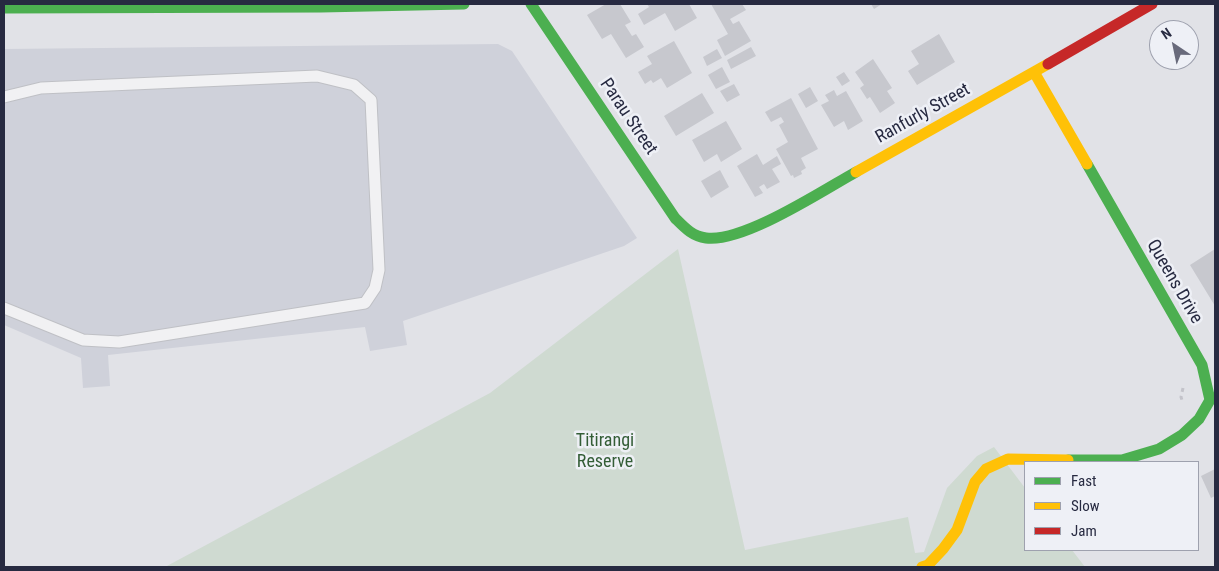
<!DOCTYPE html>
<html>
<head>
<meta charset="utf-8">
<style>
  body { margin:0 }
  #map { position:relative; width:1219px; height:571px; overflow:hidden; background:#e1e2e7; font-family:"Roboto Condensed",sans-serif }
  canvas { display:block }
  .frame { position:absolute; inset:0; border:5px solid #272a41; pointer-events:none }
  .legend { position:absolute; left:1024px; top:461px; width:175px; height:90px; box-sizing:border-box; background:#eef0f6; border:1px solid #9ea1ae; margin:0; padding:6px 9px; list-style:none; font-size:15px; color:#272a41 }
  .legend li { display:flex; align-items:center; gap:10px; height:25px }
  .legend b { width:25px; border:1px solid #9ea1ae }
  .north { position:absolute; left:1149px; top:20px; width:50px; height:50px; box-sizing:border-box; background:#eef0f6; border:1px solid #9ea1ae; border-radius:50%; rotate:326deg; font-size:14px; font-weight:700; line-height:20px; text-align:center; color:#272a41 }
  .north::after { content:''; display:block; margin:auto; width:18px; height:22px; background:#686a7b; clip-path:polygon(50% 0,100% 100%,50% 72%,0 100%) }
</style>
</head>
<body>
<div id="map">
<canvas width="1219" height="571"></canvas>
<div class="frame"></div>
<ul class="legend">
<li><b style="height:6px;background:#4caf50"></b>Fast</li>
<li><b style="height:6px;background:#ffc107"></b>Slow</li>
<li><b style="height:6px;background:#c62828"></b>Jam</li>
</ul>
<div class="north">N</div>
</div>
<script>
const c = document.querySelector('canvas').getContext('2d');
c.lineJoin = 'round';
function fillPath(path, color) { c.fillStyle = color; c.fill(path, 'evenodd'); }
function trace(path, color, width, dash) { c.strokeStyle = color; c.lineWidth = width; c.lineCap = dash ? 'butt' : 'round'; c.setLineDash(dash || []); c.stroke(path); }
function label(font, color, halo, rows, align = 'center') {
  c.font = font + ' "Roboto Condensed",sans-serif'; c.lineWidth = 5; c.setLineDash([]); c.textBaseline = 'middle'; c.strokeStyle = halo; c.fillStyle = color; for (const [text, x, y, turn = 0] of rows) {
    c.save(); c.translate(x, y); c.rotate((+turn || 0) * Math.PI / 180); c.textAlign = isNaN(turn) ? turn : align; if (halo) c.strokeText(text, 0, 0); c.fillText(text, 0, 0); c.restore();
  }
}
fillPath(new Path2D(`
  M498,44L512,51L637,238L624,246L403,321L407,345L370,351L365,327L108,355L110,386L83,388L81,358L4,325V49Z`), '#cfd1da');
fillPath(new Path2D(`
  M678,249L745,550L908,517L915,553L924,552L947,488L977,456L994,447L1025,488V550H1072L1085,567H165L490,393Z`), '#cfdad1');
fillPath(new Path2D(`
  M606,4H620L631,22L625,25L632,36L636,34L644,47L626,58L611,34L602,39L587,15Z
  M647,4H689L697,18L675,31L665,13L644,25L638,14L649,7Z
  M711,4H742L746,10L730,19L733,24L739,21L751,41L725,56L717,40L728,34Z
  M871,4H882L874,9Z
  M939,34L955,62L917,85L908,71L919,64L911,51Z
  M674,41L692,73L667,88L661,78L653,83L651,80L645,84L638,72L652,64L647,56Z
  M751,47L756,56L731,69L727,60Z
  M717,49L722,58L707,66L703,57Z
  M873,59L892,88L887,91L895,103L880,113L870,97L867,99L860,88L864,85L855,72Z
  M722,67L730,82L716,89L708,75Z
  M844,72L850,81L842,86L836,77Z
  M734,84L740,95L727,102L720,91Z
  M810,87L818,101L806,108L798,94Z
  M834,90L837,96L846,91L863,121L848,130L844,121L834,127L821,105L829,101L825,95Z
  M702,93L714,113L676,136L664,116Z
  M791,98L818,149L801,158L806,168L801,171L802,174L794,178L793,175L791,176L776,149L788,142L779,125L784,122L781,117L771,122L765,112Z
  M726,121L742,149L721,162L717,154L704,162L692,140Z
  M757,154L763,165L777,156L781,164L772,169L780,182L767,189L764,184L759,187L763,193L755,197L737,166Z
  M720,170L729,187L711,198L701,181Z
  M1215,249V306L1190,265Z
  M1215,469V496L1211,498L1201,476Z`), '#c7c8ce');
const lane = new Path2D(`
  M4,97L41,88L317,76L354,85L371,100L379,270L375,288L365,303L119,342L83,340L4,308`);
trace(lane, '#bfc0c5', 13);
trace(new Path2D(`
  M1183,388L1181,397L1183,403`), '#c3c3ca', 3, [4, 4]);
trace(lane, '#f1f1f3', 11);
trace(new Path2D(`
  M531,4L675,218C685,228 692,236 706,238C743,243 822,191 856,172
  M4,8L321,7L464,4
  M1068,460H1122L1159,449L1182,435L1199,419L1210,400L1202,365L1087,164`), '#4caf50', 11);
trace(new Path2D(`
  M1034,72L1087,164
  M856,172L1048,64
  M922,567L928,565L943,549L957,530L975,482L986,469L1008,459L1068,460`), '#ffc107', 11);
trace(new Path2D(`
  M1048,64L1152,4`), '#c62828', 11);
label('18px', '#272a41', '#eef0f6', [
  ["Ranfurly Street",923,114,-29],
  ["Parau Street",628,117,56],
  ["Queens Drive",1174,282,60]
]);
label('18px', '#335d36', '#eef0f6', [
  ["Titirangi",605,441],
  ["Reserve",605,462]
]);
</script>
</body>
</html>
